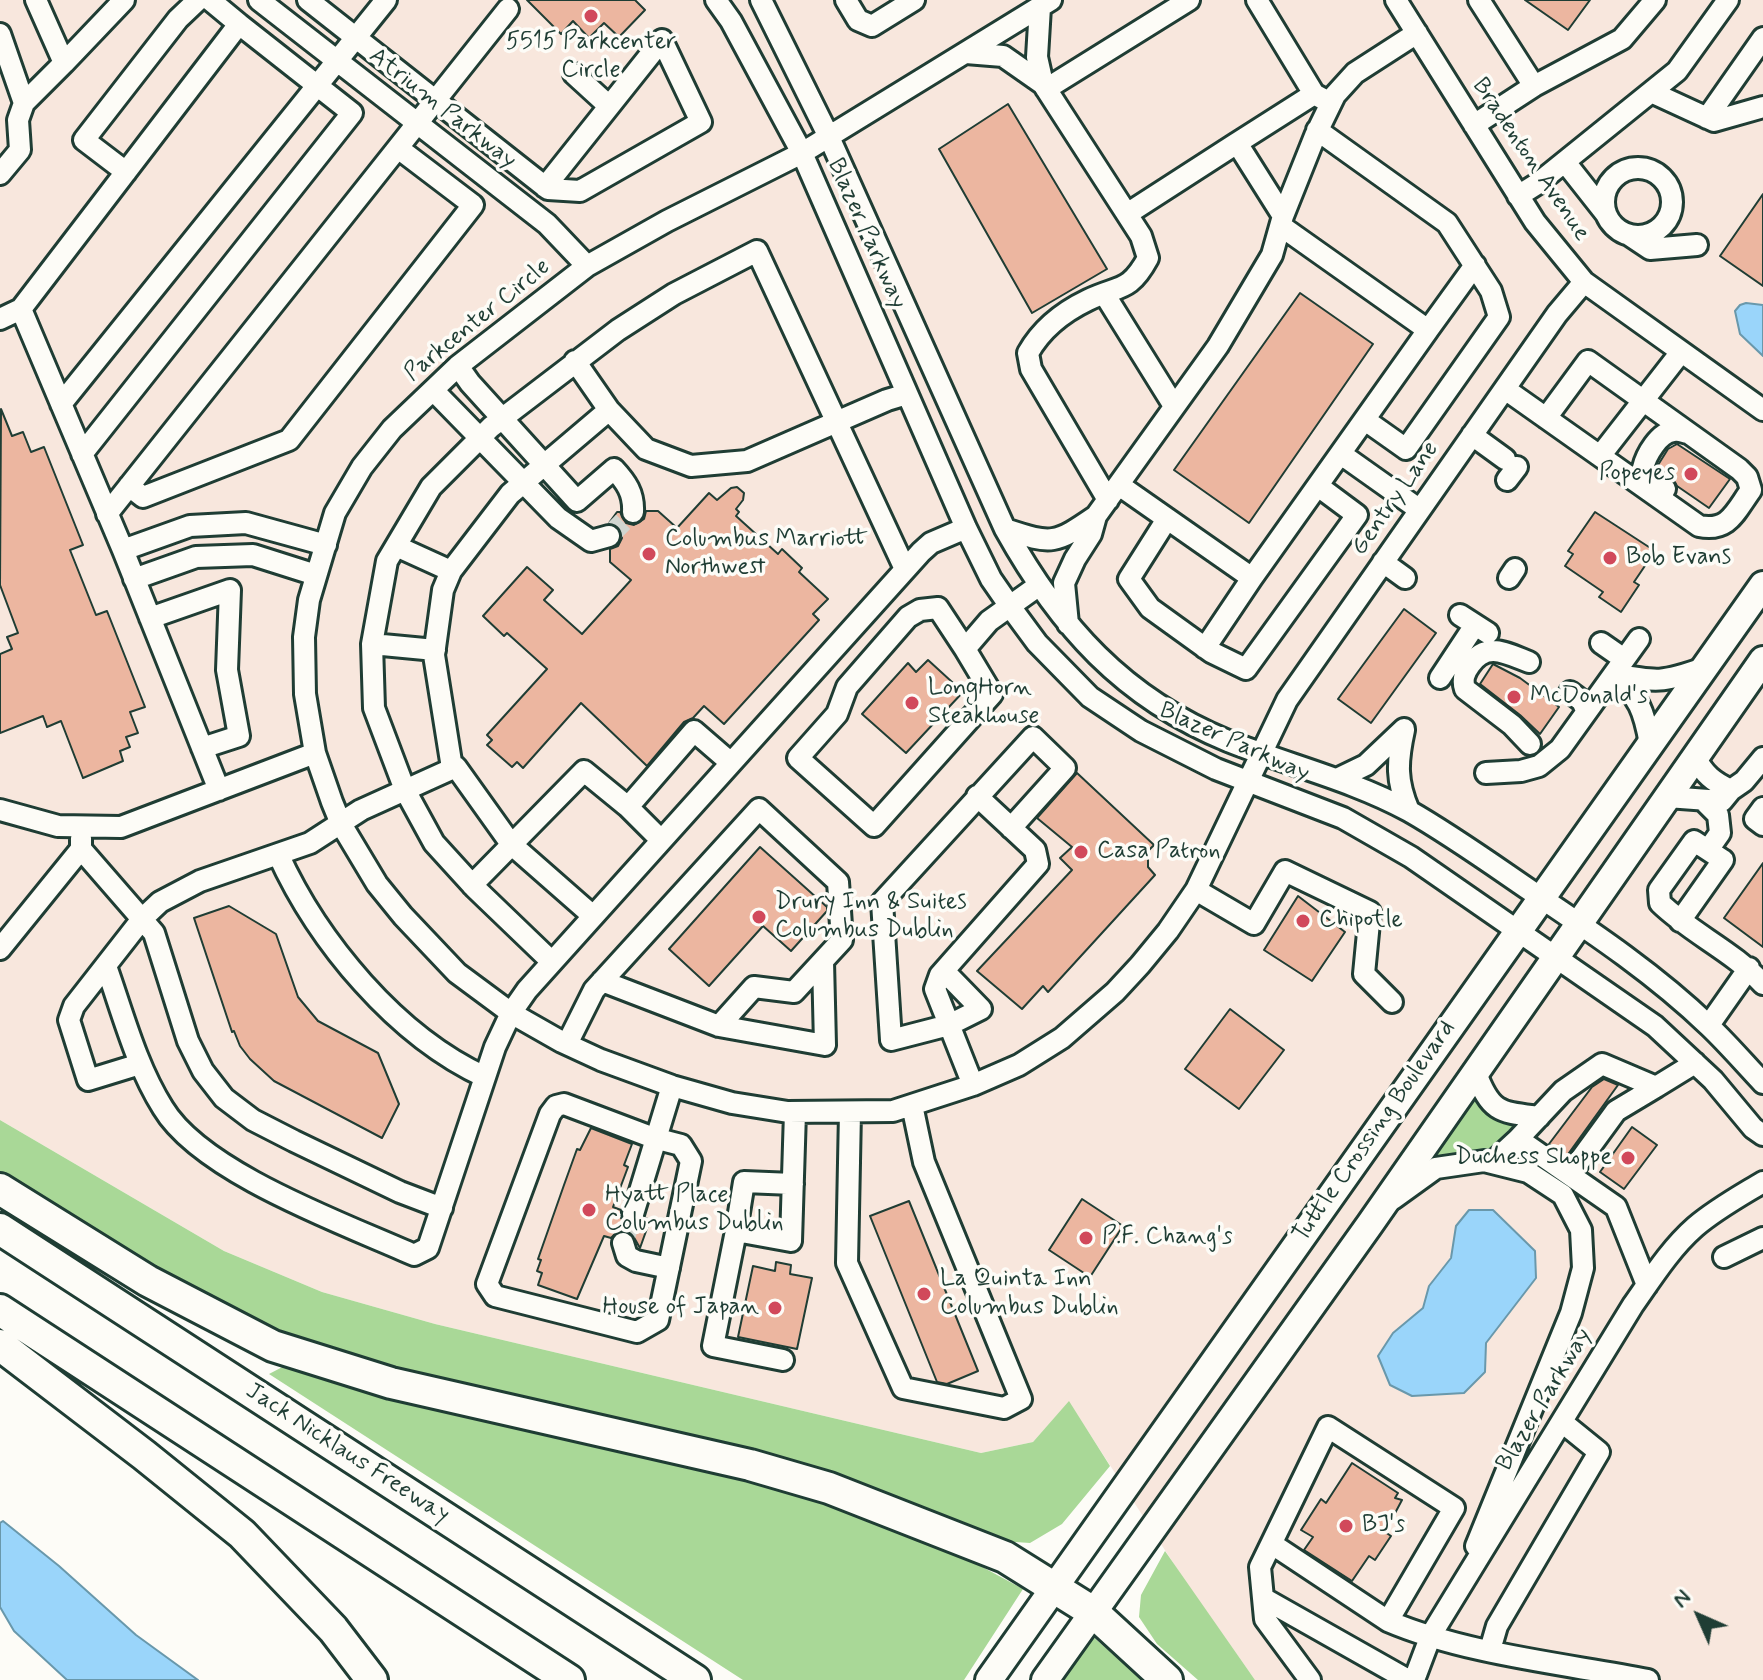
<!DOCTYPE html>
<html>
<head>
<meta charset="utf-8">
<style>
  body { margin:0 }
  #map { position:relative; width:1763px; height:1680px; overflow:hidden; background:#fdfcf7; font-family:Mynerve,sans-serif }
  canvas { display:block }
  .north { position:absolute; left:1659px; top:1576px; width:80px; height:80px; -webkit-text-stroke:6px #fdfcf7; paint-order:stroke; rotate:315deg; font-size:22px; font-weight:700; line-height:32px; text-align:center; color:#1f3d34 }
  .north::after { content:''; display:block; margin:auto; width:28px; height:36px; background:#1f3d34; clip-path:polygon(50% 0,100% 100%,50% 72%,0 100%) }
</style>
</head>
<body>
<div id="map">
<canvas width="1763" height="1680"></canvas>
<div class="north">N</div>
</div>
<script>
const c = document.querySelector('canvas').getContext('2d');
c.lineJoin = 'round';
function fillPath(path, color) { c.fillStyle = color; c.fill(path, 'evenodd'); }
function trace(path, color, width, dash) { c.strokeStyle = color; c.lineWidth = width; c.lineCap = dash ? 'butt' : 'round'; c.setLineDash(dash || []); c.stroke(path); }
function label(font, color, halo, rows, align = 'center') {
  c.font = font + ' Mynerve,sans-serif'; c.lineWidth = 7; c.setLineDash([]); c.textBaseline = 'middle'; c.strokeStyle = halo; c.fillStyle = color; for (const [text, x, y, turn = 0] of rows) {
    c.save(); c.translate(x, y); c.rotate((+turn || 0) * Math.PI / 180); c.textAlign = isNaN(turn) ? turn : align; if (halo) c.strokeText(text, 0, 0); c.fillText(text, 0, 0); c.restore();
  }
}
fillPath(new Path2D(`
  M0,0H1763V1680H1255L1183,1578L1069,1402L1033,1442L981,1453L435,1324L322,1292L224,1251L0,1120Z`), '#f8e7dd');
fillPath(new Path2D(`
  M1475,1095L1514,1124L1503,1140L1491,1149L1460,1154L1426,1166Z
  M0,1120L224,1251L322,1292L435,1324L981,1453L1033,1442L1069,1401L1110,1466L1062,1524L1030,1543L1001,1541L876,1488L768,1454L377,1369L268,1333L210,1303L0,1174Z
  M292,1362L739,1475L848,1508L929,1538L1023,1589L964,1680H743L269,1374Z
  M1165,1551L1255,1680H1198L1157,1644L1139,1617L1141,1595Z
  M1091,1635L1142,1680H1059Z`), '#a9d897');
const water = new Path2D(`
  M1746,303L1763,305V356L1740,334L1735,311L1740,305Z
  M1469,1210H1493L1535,1251L1536,1278L1486,1343L1485,1372L1464,1393L1412,1396L1390,1385L1378,1356L1393,1333L1423,1308L1429,1286L1451,1258L1456,1226Z
  M3,1521L59,1566L136,1635L198,1680H67L14,1631L0,1607V1523Z`);
fillPath(water, '#9ad5fa');
trace(water, '#6998ab', 2);
const building = new Path2D(`
  M527,0H635L645,10L619,37L604,23L589,38L573,21L561,34Z
  M1525,0H1590L1568,30Z
  M1008,104L1107,269L1032,313L939,149Z
  M1763,194V286L1720,256Z
  M1300,293L1373,344L1249,523L1174,470Z
  M1,409L12,436L23,432L31,452L44,447L83,545L70,550L96,615L107,611L145,707L130,712L138,733L126,737L130,747L120,751L123,761L83,778L61,721L47,727L43,716L0,733V654L12,649L7,637L18,633L0,585Z
  M1677,444L1730,479L1709,508L1677,486L1658,465L1668,449Z
  M737,487L744,493L743,500L736,509L739,512L736,516L778,554L782,549L802,568L799,572L828,599L813,614L819,620L724,724L704,706L693,718L684,722L647,766L581,703L523,768L517,762L512,767L487,745L492,740L487,735L547,669L507,633L504,636L483,616L527,567L553,590L544,600L582,634L631,580L610,562V549L618,546L622,538L619,527L609,523L617,512H620L626,523L634,525L644,519L646,511H658L677,528L709,493L717,500L731,488Z
  M1595,512L1655,551L1634,582L1639,585L1621,612L1599,597L1603,592L1565,566L1573,554L1568,551Z
  M1404,609L1436,633L1371,723L1338,699Z
  M928,660L963,692L906,753L862,714L908,663L916,672Z
  M1493,664L1520,678L1559,707L1540,734L1520,715L1480,684Z
  M1077,773L1154,845L1148,851V867L1155,875L1048,992L1043,986L1022,1009L977,971L1072,870L1060,858L1072,847L1037,818Z
  M760,847L827,907V911L791,951L763,926L709,986L669,949Z
  M1763,863V947L1724,918Z
  M1298,896L1345,932L1312,981L1264,950Z
  M229,906L276,934L298,997L318,1021L378,1053L399,1104L382,1138L274,1081L250,1059L240,1046L234,1031L232,1032L194,918Z
  M1230,1009L1284,1050L1239,1109L1185,1069Z
  M1604,1079L1618,1085L1566,1157L1549,1144L1592,1087Z
  M1632,1127L1657,1145L1624,1189L1600,1172Z
  M591,1128L632,1144L624,1165L628,1167L613,1207L621,1210V1218L628,1226H637L645,1218L650,1220L640,1248L632,1234L627,1231H618L611,1238L604,1236L577,1299L538,1285L542,1273L537,1271L541,1260L538,1259L564,1185L577,1149L580,1150Z
  M1082,1199L1123,1226L1090,1277L1049,1250Z
  M909,1201L978,1371L947,1384L937,1382L870,1216Z
  M776,1262L791,1265L790,1274L812,1278L797,1349L738,1337L753,1266L775,1271Z
  M1352,1463L1398,1493L1395,1498L1402,1500L1385,1532L1391,1536L1375,1560L1369,1556L1352,1581L1304,1550L1313,1537L1301,1530L1321,1499L1326,1503Z`);
fillPath(building, '#ecb6a0');
trace(building, '#1f3d34', 2);
trace(new Path2D(`
  M609,536L633,512
  M623,1243L633,1214`), '#d1d6d0', 20, [20, 10]);
const minor = new Path2D(`
  M259,0L547,224L587,266
  M308,0L548,189L580,191L701,122L662,40L545,187
  M716,0L731,21L802,153L966,528L991,579L1009,605L1037,643L1090,697L1141,731L1216,769L1343,818L1411,857L1655,1026L1713,1080L1753,1128L1763,1135
  M761,0L829,137L1005,529C1059,626 1123,698 1228,741C1288,765 1352,780 1409,811C1451,835 1490,863 1531,891C1592,932 1655,974 1709,1026C1728,1044 1745,1064 1763,1083
  M846,0L858,20L872,26L914,0
  M1051,0L802,153L667,221L587,266L458,366L392,429L362,467L335,513L309,600L304,637L305,694L315,753L332,802L341,824L377,884L403,916L457,973L511,1013L562,1042L601,1060L672,1086L732,1103L788,1112L893,1111L973,1085L1019,1065L1062,1038L1115,992L1140,965L1168,931L1196,890L1287,700L1557,314L1584,282
  M1257,0L1314,94
  M1396,0L1535,222L1584,282L1763,410
  M1479,0L1534,86
  M1040,7L1037,57L1043,84
  M0,34L24,103
  M966,53L1003,56L1043,84L1141,236L1148,258C1129,293 1119,285 1088,300C1063,312 1042,328 1028,353L1031,369L1108,500
  M64,63L124,0
  M574,74L609,106
  M1046,89L1189,0
  M1651,92L1677,71L1728,0
  M1707,118L1763,38
  M1474,125L1534,86L1622,39L1655,0
  M1317,130L1447,223L1491,291L1499,317L1406,449L1365,420
  M1237,143L1314,94L1325,100
  M1565,162L1606,214
  M1604 202a34 34 0 1 1 68 0a34 34 0 1 1-68 0Z
  M126,172L84,140L178,19L198,0
  M0,174L20,150L18,120L24,103L64,63L36,0
  M1518,196L1537,184L1651,92L1714,121L1763,107
  M1127,214L1237,143L1283,216
  M1629,235L1650,249L1697,245
  M1105,295L1174,406
  M21,309L239,24L210,0
  M0,319L21,309L123,550L219,790
  M1428,330L1475,265
  M575,361L609,410
  M458,366L470,383L577,501L614,469C626,482 634,493 633,512
  M1505,389L1699,526C1729,532 1735,512 1751,490L1747,477L1739,469L1588,361L1546,418
  M433,390L558,518L591,541L609,536
  M61,404L386,0
  M1472,435L1505,459
  M82,454L352,113L239,24
  M1341,454L1420,510
  M1600,456L1681,352
  M1507,480L1517,467
  M1119,485L1252,578L1428,330L1281,226
  M129,486L143,497L289,440L473,205L398,148
  M1665,489L1651,478L1643,468C1646,455 1659,432 1674,431C1679,430 1683,432 1688,433
  M107,514L508,9
  M1167,519L1129,579L1150,608L1211,652L1246,669L1357,515L1318,486
  M1005,529C1053,545 1055,544 1096,516L1218,346L1272,255L1283,216L1315,136L1335,95L1355,73L1417,33
  M396,546L451,571
  M123,550L190,526L246,523L326,545
  M1383,562L1405,578
  M1509,578L1515,569
  M134,579L196,557L253,555L316,575
  M1460,615L1488,633
  M150,618L230,590L227,670L239,736L202,748
  M1068,624L1064,583L1075,559L1091,534L1096,516
  M1601,643L1624,659
  M372,644L435,650
  M1205,648L1252,578
  M965,649L938,608L920,610L908,617L847,687L837,714L798,758L874,826L992,694L965,649L989,621L1038,586
  M1529,662C1506,653 1486,641 1470,665C1464,673 1462,680 1465,689L1512,725L1530,744
  M1440,678L1475,625
  M1570,692L1582,701L1586,710
  M1404,730C1397,762 1396,781 1409,811
  M1650,744C1644,710 1639,698 1614,674C1657,682 1662,683 1704,668
  M1695,757C1704,774 1713,782 1731,790
  M452,768L434,655L443,590L451,571L510,494L609,410L646,449L691,466L747,461L887,400L907,394
  M1486,773L1521,771L1539,766L1560,749L1639,639
  M1337,779L1366,765L1404,729
  M1667,797L1722,801L1731,790L1744,781L1763,758
  M1705,802L1718,815L1720,833L1708,850
  M628,807L661,840
  M1763,808L1755,819L1763,825
  M0,810L58,826L121,827L315,753
  M81,849L154,933L188,1041L203,1071L224,1098L253,1120L294,1141L400,1192L442,1208
  M278,854C318,942 396,1036 485,1077
  M472,885L584,771L628,807L694,731L731,763
  M1196,890L1254,924L1285,871L1370,912L1364,974L1392,1002
  M1680,921L1723,860L1694,841L1659,890L1660,903C1692,934 1733,951 1763,984
  M0,949L81,849V838
  M552,962L475,888L434,843L405,790L374,708L372,644L387,561L431,487L491,427L618,330L674,294L757,251L905,569
  M106,966C123,1014 136,1065 163,1108C202,1173 345,1224 414,1255L428,1248L495,1047L511,1013L527,990L921,552L931,543L966,528
  M944,971L981,1009L949,1025L891,1040L882,902L1033,737L1065,768L1011,828
  M602,981L719,1026L825,1045L823,961
  M1709,1025L1749,968
  M567,1044L594,990L759,809L838,882L842,940L794,992L754,987L719,1026
  M140,1064L88,1080L69,1020L74,1006L142,919L160,902L200,881L310,843L361,810L456,767L511,844L593,916
  M1476,1073C1491,1113 1500,1112 1539,1117
  M973,1085L935,989L940,975L1038,864L1035,850L977,796
  M564,1104L654,1138L681,1145L691,1161L658,1320L637,1332L495,1296L487,1284L550,1114L556,1106Z
  M850,1112L847,1263L903,1388L1004,1408L1021,1399L924,1162L912,1105
  M1518,1139L1616,1207L1647,1285
  M1492,1163L1518,1139L1563,1091L1602,1064L1656,1087L1695,1063
  M1570,1174L1616,1111L1656,1087
  M1393,1199L1436,1168L1484,1161L1528,1172L1563,1195L1581,1230L1583,1268L1571,1313L1476,1546
  M633,1214L672,1086
  M736,1231L744,1182L793,1184
  M623,1243L627,1256L636,1261L669,1268
  M1724,1257L1763,1238
  M783,1360L713,1346L736,1231L791,1241L795,1112
  M1272,1544L1388,1621L1454,1508L1328,1427L1260,1567L1265,1619L1310,1680
  M1263,1598L1408,1680
  M1388,1621C1465,1654 1566,1664 1648,1680
  M1490,1650L1497,1626L1599,1452L1562,1422
  M1414,1680L1431,1635L1633,1305C1652,1278 1670,1249 1695,1227C1716,1209 1740,1196 1763,1182`);
const major = new Path2D(`
  M989,1680L1763,585
  M1045,1680L1370,1224L1763,660`);
const highway = new Path2D(`
  M0,1189L148,1281L273,1346L391,1383L750,1465L829,1488L1005,1557L1093,1612L1167,1680
  M0,1229L695,1680
  M0,1310L569,1680
  M0,1345L144,1455L242,1534L333,1629L372,1680`);
trace(minor, '#1f3d34', 26);
trace(major, '#1f3d34', 32);
trace(highway, '#1f3d34', 36);
trace(minor, '#fdfcf7', 20);
trace(major, '#fdfcf7', 26);
trace(highway, '#fdfcf7', 30);
for (const [x, y, r, color] of [
  [591,16,8,"#d1495b"],
  [1691,474,8,"#d1495b"],
  [649,554,8,"#d1495b"],
  [1610,558,8,"#d1495b"],
  [1514,697,8,"#d1495b"],
  [912,703,8,"#d1495b"],
  [1081,852,8,"#d1495b"],
  [759,917,8,"#d1495b"],
  [1303,921,8,"#d1495b"],
  [1628,1158,8,"#d1495b"],
  [589,1210,8,"#d1495b"],
  [1086,1238,8,"#d1495b"],
  [924,1294,8,"#d1495b"],
  [775,1308,8,"#d1495b"],
  [1346,1526,8,"#d1495b"]
]) { const dot = new Path2D(); dot.arc(x, y, r, 0, 2 * Math.PI); c.fillStyle = color; c.fill(dot); trace(dot, '#fdfcf7', 3); }
label('24px', '#1f3d34', '#fdfcf7', [
  ["5515 Parkcenter",591,43,"center"],
  ["Circle",591,71,"center"],
  ["Popeyes",1675,474,"right"],
  ["Columbus Marriott",665,540],
  ["Northwest",665,568],
  ["Bob Evans",1626,558],
  ["LongHorn",928,689],
  ["Steakhouse",928,717],
  ["McDonald's",1530,697],
  ["Casa Patron",1097,852],
  ["Drury Inn & Suites",775,903],
  ["Columbus Dublin",775,931],
  ["Chipotle",1319,921],
  ["Duchess Shoppe",1612,1158,"right"],
  ["Hyatt Place",605,1196],
  ["Columbus Dublin",605,1224],
  ["P.F. Chang's",1102,1238],
  ["La Quinta Inn",940,1280],
  ["Columbus Dublin",940,1308],
  ["House of Japan",759,1308,"right"],
  ["BJ's",1362,1526]
], 'left');
label('24px', '#1f3d34', '#fdfcf7', [
  ["Atrium Parkway",442,109,38],
  ["Bradenton Avenue",1530,160,56],
  ["Blazer Parkway",866,234,66],
  ["Parkcenter Circle",478,321,-39],
  ["Gentry Lane",1396,499,-55],
  ["Blazer Parkway",1234,743,24],
  ["Tuttle Crossing Boulevard",1375,1132,-55],
  ["Blazer Parkway",1545,1400,-59],
  ["Jack Nicklaus Freeway",347,1454,33]
]);
</script>
</body>
</html>
